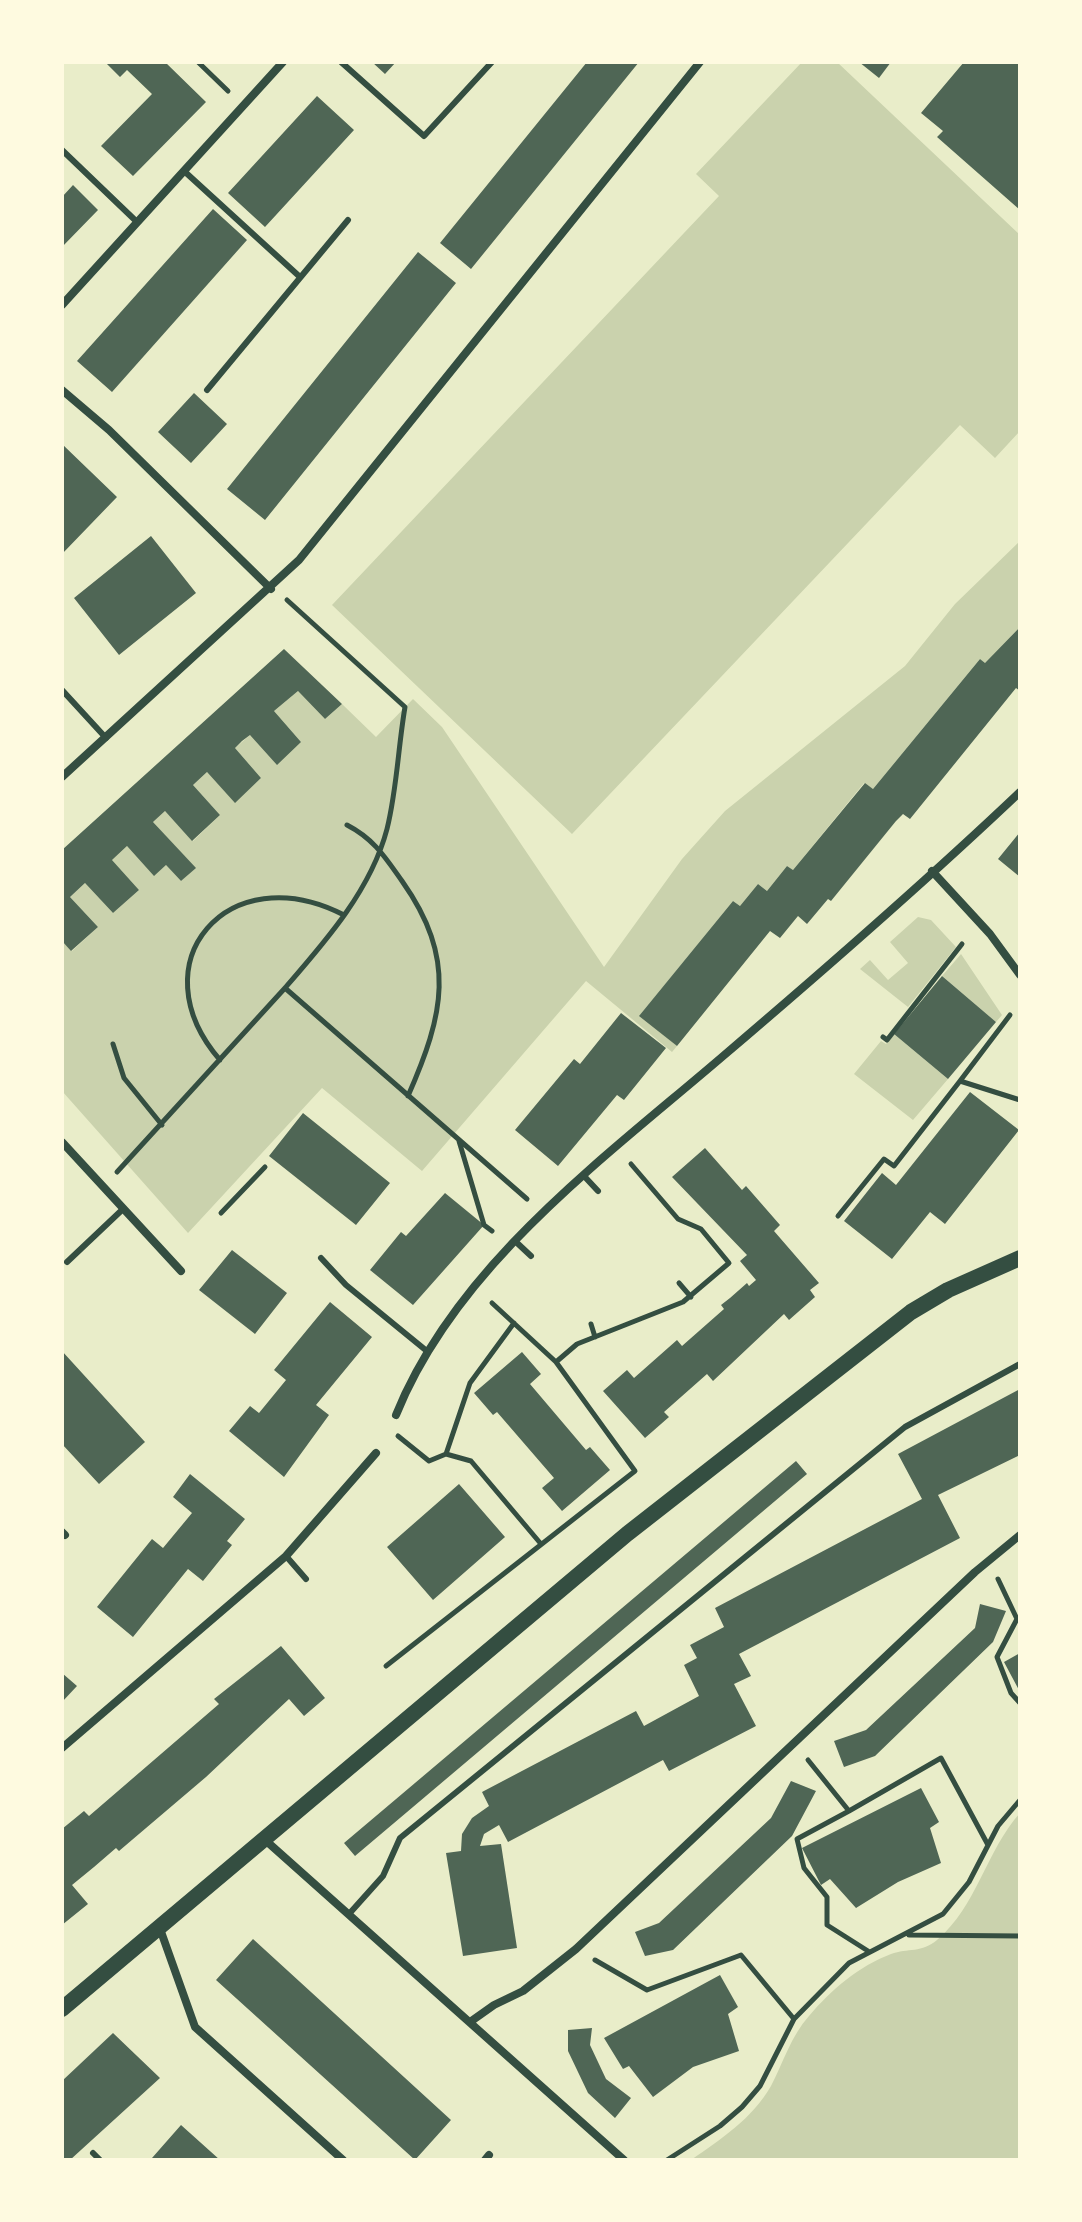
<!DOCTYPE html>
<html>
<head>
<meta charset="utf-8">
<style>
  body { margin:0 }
  #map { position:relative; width:1082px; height:2222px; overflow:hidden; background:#e9edc9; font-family:Overpass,sans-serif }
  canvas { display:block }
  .frame { position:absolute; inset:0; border:64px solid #fefae0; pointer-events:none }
</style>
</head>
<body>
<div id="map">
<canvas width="1082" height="2222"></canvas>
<div class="frame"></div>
</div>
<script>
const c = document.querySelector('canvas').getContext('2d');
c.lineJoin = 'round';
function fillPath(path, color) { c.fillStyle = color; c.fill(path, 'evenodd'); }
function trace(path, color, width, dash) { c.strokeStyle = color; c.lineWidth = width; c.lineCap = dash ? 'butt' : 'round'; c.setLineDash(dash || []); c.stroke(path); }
fillPath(new Path2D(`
  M802,62H837L1020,235V431L995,458L960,425L572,834L332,605L719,196L696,174Z
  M1020,541V627L985,663L980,659L873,789L864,783L793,870L787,866L767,891L758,884L740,906L733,901L640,1015L677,1046L672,1052L586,981L422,1171L322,1088L188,1233L62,1091V941L72,951L98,927L70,897L85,883L113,913L139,890L112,860L127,846L154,875L166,865L181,881L195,868L153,822L165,811L193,841L220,815L193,785L207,772L235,802L261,778L235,748L250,735L301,742L274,711L298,691L325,719L342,704L376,737L413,699L442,727L604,967L682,859L725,811L905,666L955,604Z
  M918,917L931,920L956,947L908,1007L860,969L870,960L888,980L908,963L890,942Z
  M961,954L1002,1015L996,1022L942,976Z
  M894,1034L948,1079L913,1120L854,1074L881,1041L886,1044Z
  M1020,1813V2160H691C721,2139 752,2119 771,2086C783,2063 791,2036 809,2016C831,1990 859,1966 891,1954C908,1948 922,1953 937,1940C977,1906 986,1851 1020,1813Z`), '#cad2ad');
fillPath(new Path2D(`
  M105,62H165L206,102L133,176L101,146L152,94L127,70L120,77Z
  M372,62H396L385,74Z
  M587,62H639L471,269L440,243Z
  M859,62H891L879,78Z
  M964,62H1020V210L937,137L943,131L921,113Z
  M317,96L354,130L265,227L228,193Z
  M73,185L98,210L62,247V197Z
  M213,209L247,240L112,392L77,361Z
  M418,252L456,283L265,520L227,489Z
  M194,393L227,424L191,463L158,432Z
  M62,444L117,497L62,554Z
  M151,536L196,593L119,655L74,598Z
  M1020,627V691L1016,688L910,819L903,814L896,821L831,901L828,899L807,924L798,916L780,938L770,931L677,1046L639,1016L733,901L740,906L758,884L767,891L787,866L793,870L865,783L873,789L980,659L985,663Z
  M284,649L342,704L325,719L298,691L274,711L301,742L277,765L250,735L242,741L235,748L261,778L235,803L207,772L193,785L220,815L192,841L165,811L153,822L196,868L181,881L166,865L154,876L127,846L112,860L139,890L113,913L85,883L70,897L98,927L71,951L62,941V850Z
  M1020,832V877L998,859Z
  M942,976L996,1022L948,1079L894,1034Z
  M621,1013L666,1048L624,1100L617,1095L558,1166L515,1130L574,1059L580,1064Z
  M970,1092L1019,1130L945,1224L930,1212L892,1259L844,1221L882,1173L896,1185Z
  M303,1113L390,1183L356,1225L269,1156Z
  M705,1148L742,1190L746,1186L780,1225L774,1231L819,1283L810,1290L815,1297L789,1320L784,1314L713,1381L707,1374L664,1412L669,1417L645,1438L603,1391L627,1370L634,1378L677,1340L682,1346L724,1309L721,1305L730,1298L747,1283L749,1286L756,1280L740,1261L747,1255L672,1177Z
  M445,1193L484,1225L413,1305L370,1270L401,1232L406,1236Z
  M232,1250L287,1293L255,1334L199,1290Z
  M330,1302L372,1337L316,1405L329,1415L284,1477L229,1431L250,1406L259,1413L286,1380L274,1370Z
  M62,1351L145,1442L99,1484L62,1444Z
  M522,1352L541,1374L530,1384L586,1450L590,1447L610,1470L562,1511L542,1488L554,1478L497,1412L493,1415L474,1393Z
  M1020,1389V1455L938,1495L960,1538L739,1654L751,1676L734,1684L756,1726L669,1771L663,1760L508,1842L499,1825L484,1834L480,1846L501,1844L517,1948L463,1956L446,1853L461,1851L462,1834L472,1818L489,1806L482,1792L636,1711L644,1726L699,1696L684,1665L697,1658L690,1645L724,1627L715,1608L922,1499L898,1454Z
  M796,1461L807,1474L355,1856L344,1843Z
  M190,1474L245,1519L227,1541L232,1545L203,1581L188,1569L133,1637L97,1607L152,1539L163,1548L192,1513L173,1497Z
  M459,1484L505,1537L433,1600L387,1547Z
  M980,1604L1006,1611L993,1642L875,1756L844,1767L834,1741L866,1730L975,1628Z
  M281,1646L325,1698L304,1716L289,1699L206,1777L119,1851L116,1848L94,1867L72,1885L88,1904L62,1925V1829L84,1811L89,1816L96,1810L219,1704L214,1699Z
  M1020,1653V1692L1004,1662Z
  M62,1673L77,1686L62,1702Z
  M791,1781L816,1791L792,1836L673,1950L645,1956L635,1932L659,1923L771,1818Z
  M921,1788L939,1822L930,1828L941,1863L898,1882L856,1908L830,1879L821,1885L802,1848Z
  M253,1939L451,2120L415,2160L216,1980Z
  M720,1975L738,2007L728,2014L739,2051L693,2067L653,2097L629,2066L623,2069L604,2038Z
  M592,2028L590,2045L606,2079L631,2098L615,2118L588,2093L568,2051V2030Z
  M113,2033L160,2078L70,2160H62V2081Z
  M181,2125L220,2160L152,2158Z`), '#4f6655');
trace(new Path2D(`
  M198,62L228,91
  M287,600L405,707C398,748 397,789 387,829C371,890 325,942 285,988L527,1199
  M347,825C374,839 385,857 402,881C457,959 444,1014 408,1096
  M883,1037L887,1040L962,944
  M113,1044L124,1078L162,1125
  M220,1060C136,963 228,855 344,915
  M960,1081L1010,1015
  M459,1141L484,1225L492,1231
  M117,1172L285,988
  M221,1213L265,1167
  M838,1216L884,1159L894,1166L960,1081L1020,1100
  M679,1283L691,1297
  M492,1303L556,1362
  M591,1324L595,1337
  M398,1436L429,1461L446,1454L471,1461L541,1544
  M446,1454L470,1383L514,1323
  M998,1579L1017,1619L997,1657L1011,1693L1020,1703
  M386,1666L635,1471L556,1362L577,1344L683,1302L729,1263L701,1229L678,1219L631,1164
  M808,1760L849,1811L797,1839L804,1868L827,1897V1925L868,1951
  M849,1811L941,1758L988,1845
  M909,1935L1020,1936
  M595,1960L647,1990L741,1955L794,2019
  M667,2160L720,2126L742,2107L760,2086L794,2019L849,1963L943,1914L969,1882L998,1826L1020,1800`), '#344e41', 5);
trace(new Path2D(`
  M341,62L424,136L492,62
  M62,150L137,222
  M184,171L300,277
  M207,390L348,220
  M62,690L106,738
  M584,1176L598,1191
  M515,1241L531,1256
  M321,1258L346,1285L428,1352
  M67,1262L123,1209
  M286,1556L306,1579
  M349,1914L383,1876L400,1838L905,1427L1020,1364
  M93,2153L100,2160`), '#344e41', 6);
trace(new Path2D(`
  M62,305L283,62
  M62,390L109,430L271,589
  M62,777L299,560L700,62
  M932,871L990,934L1020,975
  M62,1142L181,1271
  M396,1415C456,1266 603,1159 722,1057C823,971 924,883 1020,792
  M62,1532L65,1535
  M62,1748L286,1556L376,1453
  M264,1839L624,2160
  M159,1926L195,2027L343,2160
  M470,2022L494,2005L523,1991L576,1949L975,1572L1020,1535
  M485,2160L489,2155`), '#344e41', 8);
trace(new Path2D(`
  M62,2009L627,1534L911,1312L948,1290L1020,1258`), '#344e41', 16);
</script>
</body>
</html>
